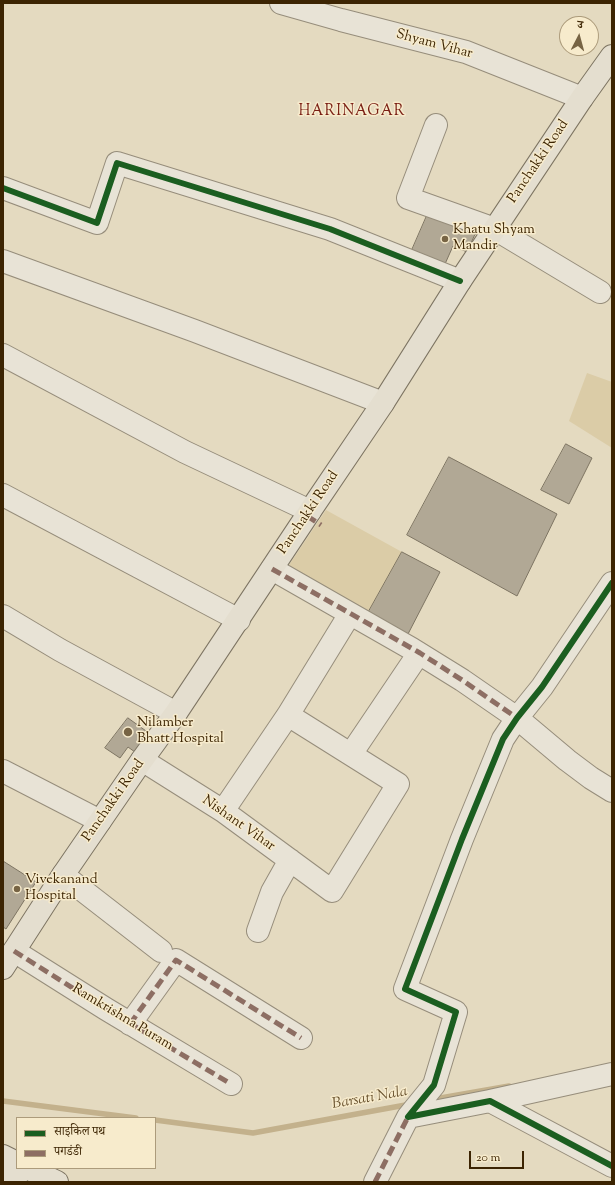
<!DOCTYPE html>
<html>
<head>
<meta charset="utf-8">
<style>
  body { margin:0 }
  #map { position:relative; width:615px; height:1185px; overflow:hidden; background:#e4dac0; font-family:"Sorts Mill Goudy","Noto Serif Devanagari",serif }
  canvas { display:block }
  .frame { position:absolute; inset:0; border:4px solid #3c2402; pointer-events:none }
  .legend { position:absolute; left:16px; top:1117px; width:140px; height:52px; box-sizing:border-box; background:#f7ebcc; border:1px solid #ac9b7b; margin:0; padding:5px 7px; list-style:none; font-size:12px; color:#3c2402 }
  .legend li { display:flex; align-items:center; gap:8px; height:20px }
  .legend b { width:20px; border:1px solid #ac9b7b }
  .north { position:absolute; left:559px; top:16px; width:40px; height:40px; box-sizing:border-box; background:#f7ebcc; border:1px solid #ac9b7b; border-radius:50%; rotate:6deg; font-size:11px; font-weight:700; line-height:16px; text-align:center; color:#3c2402 }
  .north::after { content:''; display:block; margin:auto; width:14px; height:18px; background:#776444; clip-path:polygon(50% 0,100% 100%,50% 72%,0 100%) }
  .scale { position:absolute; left:469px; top:1151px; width:55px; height:18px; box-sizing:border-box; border:2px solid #3c2402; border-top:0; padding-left:5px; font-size:12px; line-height:14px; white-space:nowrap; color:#3c2402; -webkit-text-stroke:3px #f7ebcc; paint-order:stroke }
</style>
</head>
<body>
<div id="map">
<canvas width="615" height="1185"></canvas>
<div class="frame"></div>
<ul class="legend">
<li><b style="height:5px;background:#1b5e20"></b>साइकिल पथ</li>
<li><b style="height:5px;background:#8d6e63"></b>पगडंडी</li>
</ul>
<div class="north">उ</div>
<div class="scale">20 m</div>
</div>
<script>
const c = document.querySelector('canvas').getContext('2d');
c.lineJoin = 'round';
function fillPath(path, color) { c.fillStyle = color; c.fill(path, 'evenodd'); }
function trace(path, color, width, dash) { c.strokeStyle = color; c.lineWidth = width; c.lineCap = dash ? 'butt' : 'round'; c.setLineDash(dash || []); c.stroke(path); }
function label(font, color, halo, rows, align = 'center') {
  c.font = font + ' "Sorts Mill Goudy",serif'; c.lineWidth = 3; c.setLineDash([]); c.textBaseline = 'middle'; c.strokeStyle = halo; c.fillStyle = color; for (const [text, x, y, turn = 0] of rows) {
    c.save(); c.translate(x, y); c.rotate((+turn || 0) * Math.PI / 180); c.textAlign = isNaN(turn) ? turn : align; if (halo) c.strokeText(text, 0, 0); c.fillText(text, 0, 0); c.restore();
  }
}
fillPath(new Path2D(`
  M587,373L612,382V448L569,421Z
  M326,510L402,552L368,613L287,568Z`), '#dbcca7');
trace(new Path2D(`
  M429,1100L509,1086
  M3,1101L136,1118
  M155,1120L253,1133L411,1104`), '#c3b18c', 5.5);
const building = new Path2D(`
  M429,211L476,232L467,252L453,246L445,264L412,250Z
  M566,444L592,458L569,504L541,490Z
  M449,457L557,514L517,596L407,535Z
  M402,552L440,572L408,634L368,613Z
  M128,718L153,736L139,755L128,747L120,758L105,748Z
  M3,861L36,882L6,929L3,927Z`);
fillPath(building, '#b1a895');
trace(building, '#7d7462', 1);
const minor = new Path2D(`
  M281,3L341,20L466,52L582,98
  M436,125L408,198L495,229L600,292
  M3,188L97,223L117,163L330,229L460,281
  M3,261L195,331L383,403
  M3,355L185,452L310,511
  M3,495L239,620
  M272,569L412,649L462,680L517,718L567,760L591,778L612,791
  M612,583L542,687L517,718L503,739L462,839L405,989L456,1012L434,1085L408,1117L490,1101L612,1166
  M3,616L60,650L176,713
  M351,754L413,662
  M142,760L223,811L332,891L398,784L288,715
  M3,771L100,821
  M223,811L288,715L345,622
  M63,875L161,951
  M258,931L272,892L290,860
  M14,951L106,1009L231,1084
  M130,1024L176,960L301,1038
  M490,1101L612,1074
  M375,1182L408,1117`);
const major = new Path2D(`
  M3,968L63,875L142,760L176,713L310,511L383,403L460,281L582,98L612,56
  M3,1156L17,1163
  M27,1168L57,1182
  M3,1176L16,1182`);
trace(minor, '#968d7b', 24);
trace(major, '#7d7462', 24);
trace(minor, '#e8e3d6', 22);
trace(major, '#e4decf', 22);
trace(new Path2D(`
  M307,516L321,525
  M272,569L420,653L462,680L517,718
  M14,951L106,1009L231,1084
  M130,1024L176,960L301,1038
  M375,1182L408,1117`), '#8d6e63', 5, [10, 5]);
trace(new Path2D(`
  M3,188L97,223L117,163L330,229L460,281
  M612,583L542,687L517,718L503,739L462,839L405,989L456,1012L434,1085L408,1117L490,1101L612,1166`), '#1b5e20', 6);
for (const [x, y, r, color] of [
  [445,239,4,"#776444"],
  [128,732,5,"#776444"],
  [17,889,4,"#776444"]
]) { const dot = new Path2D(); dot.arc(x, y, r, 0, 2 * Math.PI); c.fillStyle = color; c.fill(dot); trace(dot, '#f7ebcc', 1.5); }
label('14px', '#3c2402', '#f7ebcc', [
  ["Shyam Vihar",434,45,15],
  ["Panchakki Road",539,162,-56],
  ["Panchakki Road",309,513,-56],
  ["Panchakki Road",114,801,-55],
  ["Nishant Vihar",238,824,35],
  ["Ramkrishna Puram",122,1018,31]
]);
label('14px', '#3c2402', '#f7ebcc', [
  ["Khatu Shyam",453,231],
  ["Mandir",453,247],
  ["Nilamber",137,724],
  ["Bhatt Hospital",137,740],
  ["Vivekanand",25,881],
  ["Hospital",25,897]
], 'left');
c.letterSpacing = '1px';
label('15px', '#7a1f14', '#f7ebcc', [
  ["HARINAGAR",352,112]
]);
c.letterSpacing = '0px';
label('italic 15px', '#664f2b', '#f7ebcc', [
  ["Barsati Nala",370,1099,-10]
]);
</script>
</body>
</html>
